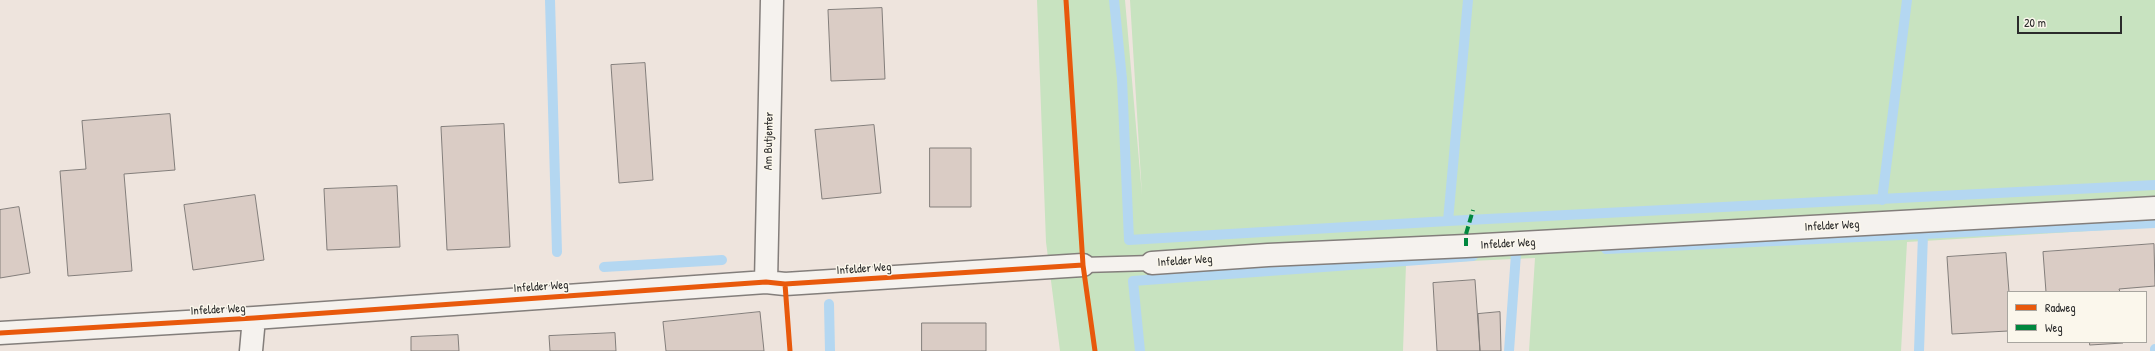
<!DOCTYPE html>
<html>
<head>
<meta charset="utf-8">
<style>
  body { margin:0 }
  #map { position:relative; width:2155px; height:351px; overflow:hidden; background:#eee4dd; font-family:"Patrick Hand",sans-serif }
  canvas { display:block }
  .legend { position:absolute; left:2007px; top:291px; width:140px; height:52px; box-sizing:border-box; background:#fbf7ec; border:1px solid #a8a59f; margin:0; padding:5px 7px; list-style:none; font-size:12px; color:#2b2b2b }
  .legend li { display:flex; align-items:center; gap:8px; height:20px }
  .legend b { width:20px; border:1px solid #a8a59f }
  .scale { position:absolute; left:2017px; top:16px; width:105px; height:18px; box-sizing:border-box; border:2px solid #2b2b2b; border-top:0; padding-left:5px; font-size:12px; line-height:14px; white-space:nowrap; color:#2b2b2b; -webkit-text-stroke:3px #fbf7ec; paint-order:stroke }
</style>
</head>
<body>
<div id="map">
<canvas width="2155" height="351"></canvas>
<ul class="legend">
<li><b style="height:5px;background:#e8590c"></b>Radweg</li>
<li><b style="height:5px;background:#00873e"></b>Weg</li>
</ul>
<div class="scale">20 m</div>
</div>
<script>
const c = document.querySelector('canvas').getContext('2d');
c.lineJoin = 'round';
function fillPath(path, color) { c.fillStyle = color; c.fill(path, 'evenodd'); }
function trace(path, color, width, dash) { c.strokeStyle = color; c.lineWidth = width; c.lineCap = dash ? 'butt' : 'round'; c.setLineDash(dash || []); c.stroke(path); }
function label(font, color, halo, rows, align = 'center') {
  c.font = font + ' "Patrick Hand",sans-serif'; c.lineWidth = 3; c.setLineDash([]); c.textBaseline = 'middle'; c.strokeStyle = halo; c.fillStyle = color; for (const [text, x, y, turn = 0] of rows) {
    c.save(); c.translate(x, y); c.rotate((+turn || 0) * Math.PI / 180); c.textAlign = isNaN(turn) ? turn : align; if (halo) c.strokeText(text, 0, 0); c.fillText(text, 0, 0); c.restore();
  }
}
fillPath(new Path2D(`
  M1037,0H1125L1142,195L1130,0H2155V227L1907,242L1901,351H1529L1535,258L1406,264L1403,351H1060L1046,242Z`), '#c8e3c0');
trace(new Path2D(`
  M550,0L557,252
  M1114,0L1122,79L1129,240L1448,221L2155,185
  M1882,200L1907,0
  M1448,221L1468,0
  M1606,249L2155,223
  M604,267L722,260
  M829,304L830,351
  M1140,351L1133,281L1473,256
  M1509,351L1516,254
  M1919,351L1923,234
  M2155,351V349`), '#b4d7f1', 10);
const building = new Path2D(`
  M882,8L885,79L831,81L828,10Z
  M645,63L653,180L619,183L611,65Z
  M170,114L175,170L124,174L132,271L68,276L60,171L86,169L82,121Z
  M504,124L510,247L447,250L441,127Z
  M874,125L881,193L822,199L815,130Z
  M930,148H971V207H930Z
  M397,186L400,247L327,250L324,189Z
  M255,195L264,260L193,270L184,205Z
  M19,207L30,273L0,278V210Z
  M2154,244L2155,286L2119,289L2120,292H2046L2043,252Z
  M2006,253L2009,292L2008,331L1952,334L1947,257Z
  M1475,280L1480,351H1437L1433,283Z
  M760,312L764,351H666L663,322Z
  M1500,312L1501,351H1480L1478,314Z
  M922,323H986V351H922Z
  M615,333L616,351H550L549,336Z
  M458,335L459,351H411V337Z
  M2090,342H2123V343L2090,345Z`);
fillPath(building, '#daccc5');
trace(building, '#837e7b', 1);
const service = new Path2D(`
  M1083,265L1152,263`);
const minor = new Path2D(`
  M1152,263L1268,255L1466,246L2155,208
  M766,282L772,0
  M0,333L254,318L766,282L785,284L1083,265
  M251,351L254,318`);
trace(service, '#837e7b', 17);
trace(minor, '#837e7b', 25);
trace(new Path2D(`
  M1066,0L1081,235
  M1087,294L1095,351`), '#b0aeab', 2.5, [3, 3]);
trace(service, '#f5f2ee', 14);
trace(minor, '#f5f2ee', 22);
trace(new Path2D(`
  M1466,246V234L1473,210`), '#00873e', 4, [8, 4]);
trace(new Path2D(`
  M1066,0L1083,265L1095,351
  M785,284L790,351
  M0,333L254,318L766,282L785,284L1083,265`), '#e8590c', 5);
label('12px', '#2b2b2b', '#fbf7ec', [
  ["Am Butjenter",769,141,-89],
  ["Infelder Weg",1832,226,-3],
  ["Infelder Weg",1508,244,-3],
  ["Infelder Weg",1185,261,-4],
  ["Infelder Weg",864,269,-4],
  ["Infelder Weg",541,287,-4],
  ["Infelder Weg",218,310,-3]
]);
</script>
</body>
</html>
